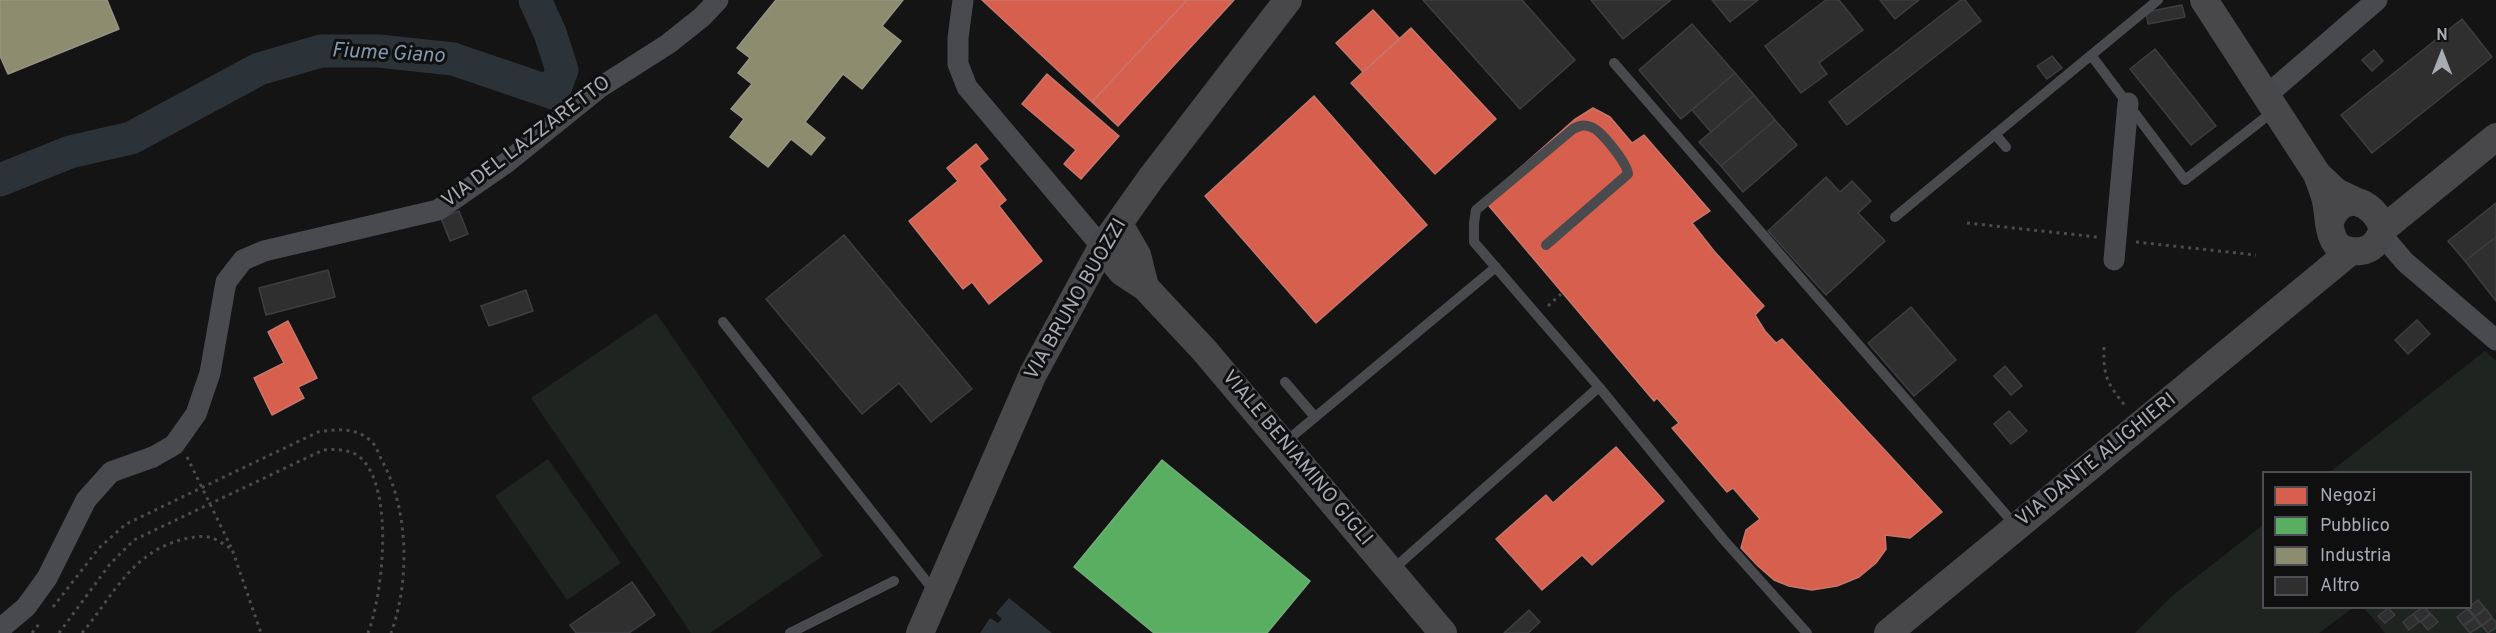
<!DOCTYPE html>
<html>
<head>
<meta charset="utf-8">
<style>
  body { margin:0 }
  #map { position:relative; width:2496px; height:633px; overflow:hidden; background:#141415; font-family:Overpass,sans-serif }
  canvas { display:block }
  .legend { position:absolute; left:2262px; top:471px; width:210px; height:138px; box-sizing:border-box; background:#0f0f10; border:2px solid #4c4d52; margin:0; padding:8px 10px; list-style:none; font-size:18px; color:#a7abb4 }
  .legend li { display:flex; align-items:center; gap:12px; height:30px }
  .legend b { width:30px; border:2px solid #4c4d52 }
  .north { position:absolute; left:2412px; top:24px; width:60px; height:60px; -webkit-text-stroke:4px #0f0f10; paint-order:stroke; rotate:0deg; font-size:16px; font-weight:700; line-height:24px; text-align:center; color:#a7abb4 }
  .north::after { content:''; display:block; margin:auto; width:21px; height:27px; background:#a7abb4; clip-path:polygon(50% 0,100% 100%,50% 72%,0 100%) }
</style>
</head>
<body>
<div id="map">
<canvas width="2496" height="633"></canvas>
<ul class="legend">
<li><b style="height:16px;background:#d6604d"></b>Negozi</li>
<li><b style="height:16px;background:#5aae61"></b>Pubblico</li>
<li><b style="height:16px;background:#8c8c6e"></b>Industria</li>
<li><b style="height:16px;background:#2f2f30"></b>Altro</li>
</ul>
<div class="north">N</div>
</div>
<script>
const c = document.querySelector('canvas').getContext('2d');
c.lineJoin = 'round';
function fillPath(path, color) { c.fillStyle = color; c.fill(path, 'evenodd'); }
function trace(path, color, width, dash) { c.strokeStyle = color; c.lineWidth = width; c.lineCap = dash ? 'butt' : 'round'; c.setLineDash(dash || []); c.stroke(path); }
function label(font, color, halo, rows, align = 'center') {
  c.font = font + ' Overpass,sans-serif'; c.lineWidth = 6; c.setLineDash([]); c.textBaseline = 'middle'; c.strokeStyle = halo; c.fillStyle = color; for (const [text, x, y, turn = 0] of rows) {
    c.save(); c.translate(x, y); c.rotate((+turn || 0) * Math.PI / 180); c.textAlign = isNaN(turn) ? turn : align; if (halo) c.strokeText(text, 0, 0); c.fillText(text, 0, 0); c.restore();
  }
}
fillPath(new Path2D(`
  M656,313L823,556L710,633H691L531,398Z
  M2485,351L2496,361V633H2385L2364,608H2470V472H2330Z
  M548,459L621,563L567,600L495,496Z
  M2263,525L2264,608H2353L2319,633H2135L2172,596Z`), '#1e241f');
fillPath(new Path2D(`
  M1009,598L1052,633H980L990,618L998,623L1002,619L996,613Z`), '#2c3338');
const shops = new Path2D(`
  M982,0H1187L1092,102Z
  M1187,0H1234L1118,126L1092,102Z
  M1373,10L1400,39L1363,72L1336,43Z
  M1411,28L1496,119L1435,174L1351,83Z
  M1047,74L1119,136L1081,179L1064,164L1076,150L1022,104Z
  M1314,96L1427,225L1316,323L1205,196Z
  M1593,108L1610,117L1632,143L1644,135L1710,211L1692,223L1714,251L1764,306L1755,315L1765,331L1776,343L1782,339L1942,512L1910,538L1885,535L1886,549L1876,563L1859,577L1837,586L1812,590L1789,586L1774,580L1758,566L1741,548L1746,530L1760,519L1733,488L1727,492L1672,428L1679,423L1657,398L1654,401L1484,200L1574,120Z
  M976,144L988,159L979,166L1006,200L999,206L1042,261L989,304L972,282L963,289L909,221L958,181L947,168Z
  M288,321L317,378L298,387L304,398L272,415L254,378L284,363L268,332Z
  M1616,447L1664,501L1592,565L1582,555L1542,590L1496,539L1546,495L1553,503Z`);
fillPath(shops, '#d6604d');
trace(shops, '#c8766c', 1.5);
const public = new Path2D(`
  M1162,460L1310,581L1267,633H1154L1074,567Z`);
fillPath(public, '#5aae61');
trace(public, '#71ad7a', 1.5);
const industry = new Path2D(`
  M0,0H107L119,29L8,74L0,56Z
  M776,0H903L882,26L901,41L862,89L843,74L805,122L825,138L811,155L791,139L768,167L730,137L744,119L731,109L752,84L738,73L750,58L737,48Z`);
fillPath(industry, '#8c8c6e');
trace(industry, '#949583', 1.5);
trace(new Path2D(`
  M0,180L70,152L131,138L259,69L321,51H379L453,59L553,93L562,70L550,33L535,0`), '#2c3338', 33);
const building = new Path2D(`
  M1423,0H1522L1575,60L1520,109Z
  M1591,0H1671L1623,39Z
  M1712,0H1758L1730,22Z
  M1826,0H1839L1863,30L1819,63L1827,74L1801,93L1765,46Z
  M1880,0H1919L1895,19Z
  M1961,0H1965L1981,21L1847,125L1829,102Z
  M2182,5L2185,17L2148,24L2146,12Z
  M2462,19L2492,57L2372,153L2341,115Z
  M1692,24L1735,73L1681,119L1639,70Z
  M2155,49L2216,126L2191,145L2130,69Z
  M2374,50L2383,61L2372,71L2362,60Z
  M2052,56L2062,68L2047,79L2037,66Z
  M1735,73L1754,95L1711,132L1692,110Z
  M1754,95L1775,120L1721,166L1699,142Z
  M1775,120L1797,145L1743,192L1721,166Z
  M1826,177L1840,192L1852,181L1871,201L1858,213L1885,241L1826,295L1768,231Z
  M2496,203V237L2465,261L2448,241Z
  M459,211L468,234L450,241L441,218Z
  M844,235L972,389L931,422L899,383L862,414L766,299Z
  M2496,237V301L2465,261Z
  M328,270L335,297L266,315L259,288Z
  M526,290L533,311L489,326L481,306Z
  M1911,307L1956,360L1914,396L1868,343Z
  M2417,320L2430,334L2408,354L2395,340Z
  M2005,366L2022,386L2011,395L1994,376Z
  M2009,411L2027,431L2011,444L1994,424Z
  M632,582L655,615L629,633H576L570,625Z
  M2478,600L2485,608L2475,616L2468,608Z
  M2388,608L2395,615L2385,623L2378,616Z
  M2421,608H2425L2430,613L2420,622L2413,614Z
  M2467,609L2474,617L2463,625L2457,617Z
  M2486,609L2492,617L2482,625L2475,617Z
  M1529,610L1540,622L1528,633H1504Z
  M2413,614L2419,622L2409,630L2403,622Z
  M2431,614L2438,622L2428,630L2421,622Z
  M2475,618L2481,626L2470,633L2464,626Z
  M2492,618L2496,622V628L2488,633L2482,626Z`);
fillPath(building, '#2f2f30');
trace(building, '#3d3e41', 1.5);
trace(new Path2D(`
  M1967,223L2097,237
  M2136,242L2256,255
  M1548,306L1561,294
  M2104,347C2103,378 2108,384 2126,407
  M187,457L231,547
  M53,607L99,548L126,524L318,432C337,429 356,427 371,441C376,445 379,455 382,461C409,509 410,582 391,633
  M32,633L39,624
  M59,633L110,564L134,540L323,450C336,449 352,449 362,459C394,492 383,594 368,633
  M82,633C114,595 131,552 184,539C193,537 203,535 212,538C218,540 226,546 232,549L261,633`), '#4a4b4e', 3, [3, 4.5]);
trace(new Path2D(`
  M2091,55L2185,180L2275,110
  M1614,63L2015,525
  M1995,134L2006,147
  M1895,217L2158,0
  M1546,245L1628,174C1627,163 1601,130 1591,127C1583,124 1579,126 1573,129L1476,210L1474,223V242L1599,387L1723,539L1807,633
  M723,322L934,591
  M1285,382L1315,417
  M1284,443L1496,267
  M1391,571L1599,387
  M790,633L894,581`), '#494a4d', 10);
trace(new Path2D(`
  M963,0L958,38V64L967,87L1102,247
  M2267,95L2377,0
  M2381,234L2405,262L2496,340
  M2114,260L2128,103
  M0,629L26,607L47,578L86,500L111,472L153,457L174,445L196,414L210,373L226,282L243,260L264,251L438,210L506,163L599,88L668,44L702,17L718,0`), '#494a4d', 21);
trace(new Path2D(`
  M2204,0L2317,174L2336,192L2357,202
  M2317,174C2320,183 2324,192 2326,201C2331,225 2326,255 2361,251C2373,249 2379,241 2383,229C2373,199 2341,189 2329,224
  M1119,224L1137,255L1145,287
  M2383,229L2496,137
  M1102,247L1122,272L1145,287L1204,350L1443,633
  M920,633L1033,374L1102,247L1151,178L1288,0
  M1888,633L2351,251`), '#48484b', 28);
label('20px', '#a7abb4', '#0f0f10', [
  ["VIA DEL LAZZARETTO",527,143,-37],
  ["VIA BRUNO BUOZZI",1077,300,-60],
  ["VIALE BENIAMINO GIGLI",1296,459,50],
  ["VIA DANTE ALIGHIERI",2097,461,-39]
]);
label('italic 21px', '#8198ac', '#0f0f10', [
  ["Fiume Giano",388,55,3]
]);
</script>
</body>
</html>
